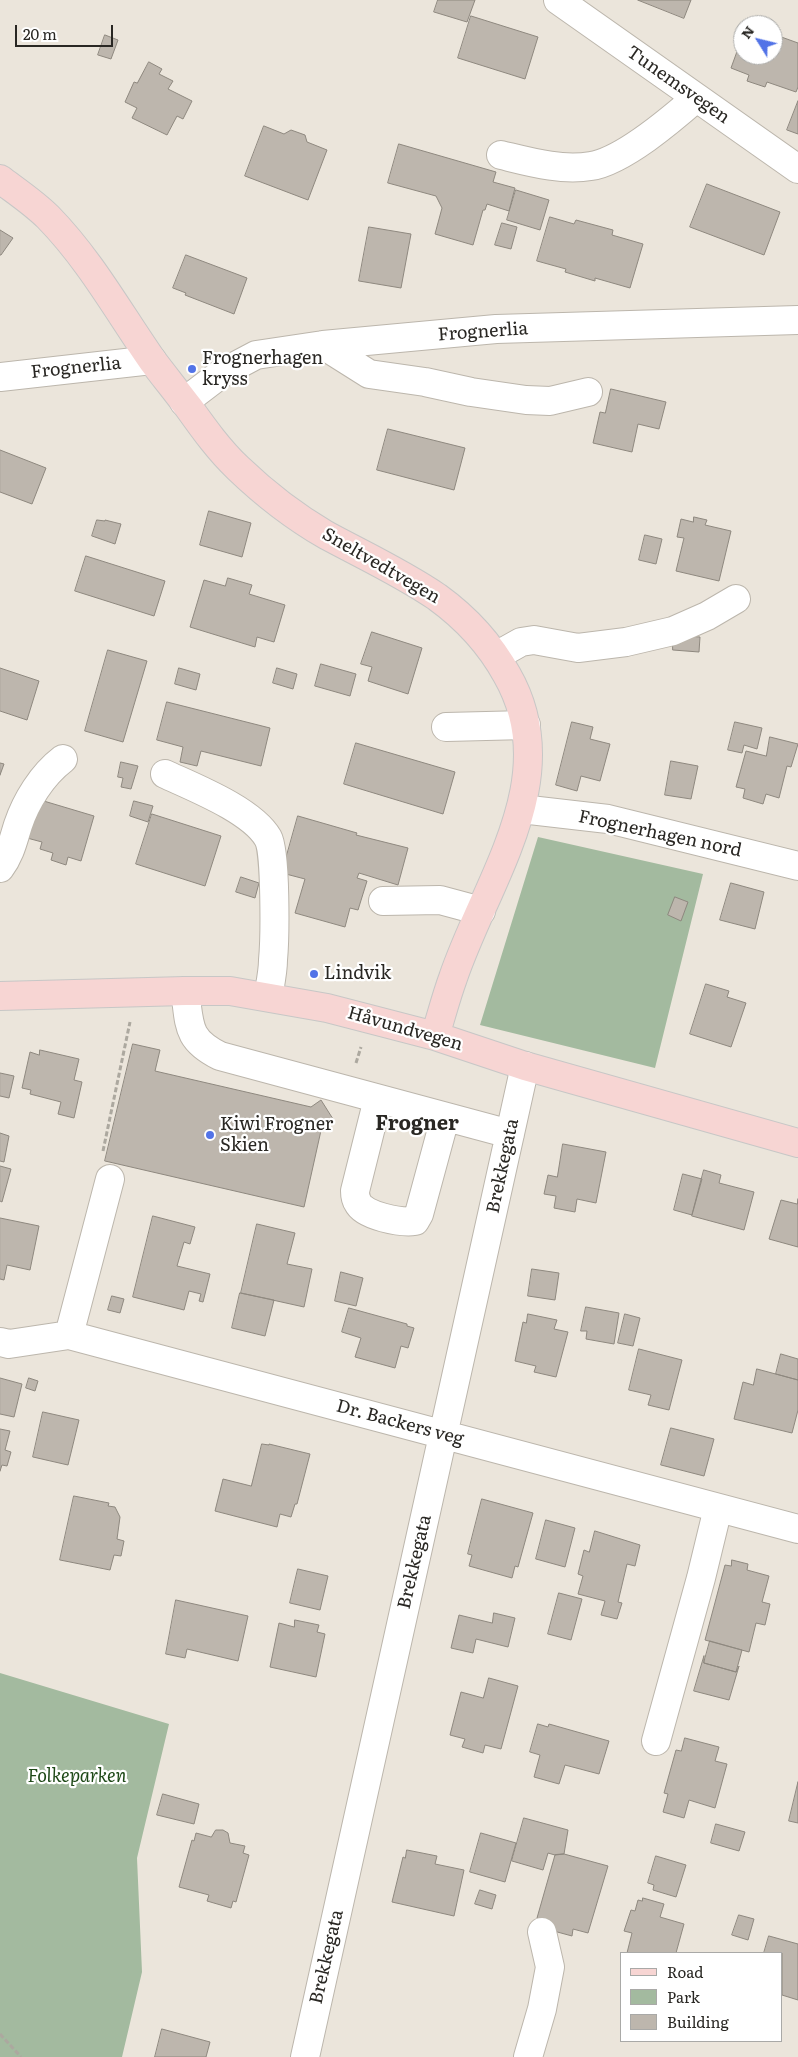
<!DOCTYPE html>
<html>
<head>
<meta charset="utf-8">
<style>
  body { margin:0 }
  #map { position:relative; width:798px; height:2057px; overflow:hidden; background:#ebe5db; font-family:Literata,serif }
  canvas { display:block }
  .legend { position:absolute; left:620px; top:1952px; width:162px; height:90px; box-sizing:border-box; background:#fff; border:1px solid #a9a9a7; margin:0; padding:6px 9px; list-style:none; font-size:15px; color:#292723 }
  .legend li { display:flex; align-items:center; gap:10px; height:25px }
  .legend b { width:25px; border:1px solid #a9a9a7 }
  .north { position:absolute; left:733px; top:15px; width:50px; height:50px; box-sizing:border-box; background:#fff; border:1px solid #a9a9a7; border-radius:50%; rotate:306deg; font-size:14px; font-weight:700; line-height:20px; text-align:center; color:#292723 }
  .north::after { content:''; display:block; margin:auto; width:18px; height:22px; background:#5273e7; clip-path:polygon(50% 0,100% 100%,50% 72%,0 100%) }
  .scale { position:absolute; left:15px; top:25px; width:98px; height:22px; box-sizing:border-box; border:2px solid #292723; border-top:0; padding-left:6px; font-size:15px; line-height:18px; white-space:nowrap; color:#292723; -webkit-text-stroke:4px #fff; paint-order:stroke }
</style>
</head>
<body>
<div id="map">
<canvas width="798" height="2057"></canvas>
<ul class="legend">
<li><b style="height:6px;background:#f7d5d3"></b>Road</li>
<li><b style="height:14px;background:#a3ba9f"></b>Park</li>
<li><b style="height:14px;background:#bdb6ad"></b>Building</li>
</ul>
<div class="north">N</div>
<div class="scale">20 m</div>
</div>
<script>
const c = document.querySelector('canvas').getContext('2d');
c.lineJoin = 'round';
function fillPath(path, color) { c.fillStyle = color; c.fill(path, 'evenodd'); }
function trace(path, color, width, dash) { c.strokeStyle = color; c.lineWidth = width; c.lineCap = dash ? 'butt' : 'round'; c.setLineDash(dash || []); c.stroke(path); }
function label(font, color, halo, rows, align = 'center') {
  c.font = font + ' Literata,serif'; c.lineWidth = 4.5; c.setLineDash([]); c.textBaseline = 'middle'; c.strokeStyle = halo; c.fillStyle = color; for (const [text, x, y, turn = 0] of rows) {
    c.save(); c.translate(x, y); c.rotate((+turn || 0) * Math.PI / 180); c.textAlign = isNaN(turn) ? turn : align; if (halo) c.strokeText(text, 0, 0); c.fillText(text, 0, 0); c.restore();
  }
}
fillPath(new Path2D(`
  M538,837L703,874L655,1068L480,1025Z
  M0,1673L169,1724L137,1858L142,1972L122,2057H0Z`), '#a3ba9f');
const building = new Path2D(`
  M438,0H475L467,22L434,12Z
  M638,0H691L684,18Z
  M471,16L538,37L525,79L458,58Z
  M773,34L798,43V87L796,92L767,82L765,87L747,81L749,75L731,68L743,35V55H773Z
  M105,35L118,40L111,59L98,55Z
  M149,62L162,69L159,74L173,81L168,89L192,101L183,119L177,116L167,135L132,118L137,108L125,102L134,82L137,83Z
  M798,101V134L787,130Z
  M264,126L284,134L291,130L305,135L307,142L327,150L308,200L245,176Z
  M399,144L496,172L493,182L515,188L509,211L487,204L485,210H483L473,245L435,234L442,208L436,196L388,183Z
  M707,184L780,212L764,255L690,227Z
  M516,190L549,200L540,230L507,220Z
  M550,217L574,224L576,220L613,230L612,235L643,244L630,288L595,278V281L565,272L566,269L537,261Z
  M502,223L517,227L511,249L495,245Z
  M369,227L411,234L401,288L359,281Z
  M0,230L13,238L1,255H0Z
  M186,255L247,278L234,314L185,295L186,293L173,288Z
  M611,389L666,402L659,429L638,424L632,452L593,443L600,412L605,413Z
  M388,429L465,448L454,490L377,470Z
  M0,450L46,468L32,504L0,492Z
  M209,511L251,523L242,557L200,545Z
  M694,517L707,520L705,525L731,531L719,581L676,571L684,538L677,537L681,519L693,522Z
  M97,520L105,521V520L121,524L115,544L92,536Z
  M645,535L662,539L656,564L639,560Z
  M86,556L165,581L154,616L75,591Z
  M228,578L252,585L249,594L285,605L274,642L257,637L255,647L190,627L204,580L225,586Z
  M372,632L422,648L408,694L368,681L372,667L361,664Z
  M673,635L700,637L699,652L673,650Z
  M108,650L147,661L123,742L85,731Z
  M321,664L356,674L350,696L315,686Z
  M0,668L39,681L27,720L0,711Z
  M179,668L200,674L196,690L175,684Z
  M277,668L297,674L293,689L273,683Z
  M167,702L270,728L261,766L201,751L197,766L180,762L183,747L157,740Z
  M572,722L593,727L590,739L610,744L600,781L581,776L577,791L556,785Z
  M735,722L762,728L757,749L744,745L742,753L728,750Z
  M770,737L798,744L791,767L787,766L779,798L766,794L763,804L743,798L745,789L736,787L746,751L766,756Z
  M356,743L455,772L443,814L344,784Z
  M671,761L698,766L691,799L665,795Z
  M121,762L138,766L131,789L121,787L123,778L118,777Z
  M0,763L4,764L0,775Z
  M37,799L94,816L81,861L68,857L66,865L51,860L53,853L40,849L42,842L27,838Z
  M134,801L153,806L148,822L130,816Z
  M152,814L221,836L205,886L136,864Z
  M298,816L357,833L356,835L408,848L398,885L359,873L357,878L367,881L358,910L350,908L345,927L295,913L305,879L282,873Z
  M241,877L259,883L255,898L236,892Z
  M731,883L764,892L755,929L720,920Z
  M675,897L688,902L681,921L668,915Z
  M706,984L729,991L727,997L746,1003L731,1047L690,1034Z
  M133,1044L160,1050L155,1071L311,1107L321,1100L333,1119L322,1126L304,1207L105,1161Z
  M40,1050L79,1059L74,1080L82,1082L74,1118L58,1114L61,1102L30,1094L31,1090L22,1088L30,1052L39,1055Z
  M0,1073L14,1076L9,1098L0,1096Z
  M0,1133L9,1136L4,1162L0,1161Z
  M563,1144L606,1152L596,1203L577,1199L575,1212L554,1208L556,1196L544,1194L548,1175L557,1177Z
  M0,1166L11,1169L2,1202L0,1201Z
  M704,1170L721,1175L719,1183L754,1192L744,1230L692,1216Z
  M683,1174L702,1179L692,1215L674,1210Z
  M798,1199V1247L769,1239L781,1200L797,1204Z
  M153,1216L195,1227L190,1244L184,1242L177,1266L210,1274L203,1302L199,1301L201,1294L189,1291L184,1310L133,1297Z
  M0,1218L39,1226L30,1270L7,1265L4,1280L0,1279Z
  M257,1224L295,1233L287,1264L312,1269L304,1307L241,1293Z
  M532,1269L559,1273L555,1300L528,1296Z
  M341,1272L363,1278L356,1306L335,1301Z
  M240,1293L274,1300L265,1336L232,1328Z
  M112,1296L124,1299L120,1313L108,1310Z
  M586,1307L619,1313L614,1344L586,1339L587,1331H581Z
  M349,1308L407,1324V1326L414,1328L408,1348L401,1346L395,1368L355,1357L361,1338L342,1332Z
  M528,1314L557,1320L554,1329L568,1332L556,1377L534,1372L536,1366L515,1361L523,1322L526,1323Z
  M625,1314L640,1318L633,1346L618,1343Z
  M639,1349L682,1360L669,1410L648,1405L651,1395L629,1390Z
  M781,1354L798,1359V1380L776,1374Z
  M757,1369L798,1380V1410L792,1433L734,1419L743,1382L753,1385Z
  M0,1378L22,1384L14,1417L0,1414Z
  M29,1378L38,1381L35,1391L26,1388Z
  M43,1412L79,1420L68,1465L33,1457Z
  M671,1428L714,1439L704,1476L661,1465Z
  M0,1429L10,1431L5,1450L11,1452L7,1466L2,1465L0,1471Z
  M262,1444L269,1445V1444L310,1454L297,1504H295L291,1517L280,1514L277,1527L215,1511L223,1479L251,1486Z
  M74,1496L109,1503L108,1506L115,1507L120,1517L117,1539L124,1541L121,1556L114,1555L110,1570L60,1560Z
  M482,1499L533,1513L518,1567L515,1566L512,1578L469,1566L472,1555L468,1554Z
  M546,1520L575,1528L565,1567L536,1559Z
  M595,1531L640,1545L635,1566L627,1564L618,1602L622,1603L617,1619L601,1615L605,1601L578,1594L583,1576L578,1574L584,1550L589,1552Z
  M732,1560L748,1564L747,1570L769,1576L762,1602L770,1604L765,1625L756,1623L749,1652L705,1640L725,1565L731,1566Z
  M298,1569L328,1576L320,1610L290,1603Z
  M559,1593L582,1599L571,1640L548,1634Z
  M176,1600L248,1616L238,1661L187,1649L185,1658L166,1654Z
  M494,1613L515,1618L508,1647L476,1639L473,1653L451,1648L459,1615L492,1623Z
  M295,1620L319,1625L317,1632L325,1634L316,1677L270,1667L279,1623L294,1627Z
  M710,1641L742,1650L736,1672L704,1663Z
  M704,1656V1663L736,1672L739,1666L729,1700L694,1691Z
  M489,1678L518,1686L501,1749L485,1745L483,1753L462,1747L465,1739L450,1735L461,1692L483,1698Z
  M538,1724L548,1727L549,1724L609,1741L599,1774L565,1765L559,1784L534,1777L540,1755L530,1752Z
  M685,1738L719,1747L715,1761L727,1764L715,1808L689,1800L684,1818L663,1812L668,1794L664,1793L676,1750L681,1751Z
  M798,1782V1823L789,1821Z
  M163,1794L199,1804L194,1824L157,1815Z
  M524,1818L568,1830L564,1854L555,1855L548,1853L543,1870L512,1861Z
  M716,1824L745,1832L739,1851L711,1843Z
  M216,1830H223L228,1833L230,1843L245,1846L243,1853L249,1855L236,1902L233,1901L231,1908L207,1901L209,1895L179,1887L192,1840L194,1841L196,1833L211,1837Z
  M481,1833L516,1843L505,1882L470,1872Z
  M407,1850L437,1856L435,1864L464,1870L454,1916L392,1902L403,1857L405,1858Z
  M564,1854L608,1866L588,1933L573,1929L572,1936L550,1930L552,1923L537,1918L555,1855Z
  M656,1856L686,1865L676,1897L653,1890L654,1885L648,1883Z
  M480,1890L496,1895L492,1909L475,1904Z
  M643,1898L664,1904L660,1917L684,1924L676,1953H627L632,1933L624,1931L631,1910L635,1911L638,1900L642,1901Z
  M739,1915L754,1919L748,1940L732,1935Z
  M769,1936L798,1944V2000L782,1995V1953H764Z
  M162,2029L210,2042L206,2057H155Z`);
fillPath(building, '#bdb6ad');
trace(building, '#8e887f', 1);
const minor = new Path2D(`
  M558,0L798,169
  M501,155C530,162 561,171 591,166C623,161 672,119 696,98
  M323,345L369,374L425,382L471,392L526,400L550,401L588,392
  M0,377L152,360
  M184,402L222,373L256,355L323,345L496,329L798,320
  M496,656L521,642L534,640L578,648L626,642L673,631L707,616L736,599
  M446,727L526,725
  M165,774C193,787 252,810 268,838C276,852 275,939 273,960C273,972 270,985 268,997
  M521,809L608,819L798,866
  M0,868C10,855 13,841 18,825C26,801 42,775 63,759
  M383,901L440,900L481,911
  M185,991C190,1025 186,1039 220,1056L510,1134
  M378,1099L355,1191C355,1194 356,1200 358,1203C364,1216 401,1223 415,1221L419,1214L445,1118
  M69,1335L110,1179
  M0,1342L9,1344L69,1335L798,1529
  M656,1741L701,1578L718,1508
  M305,2057L525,1066
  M528,2057L542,2009L550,1967L542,1932`);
const major = new Path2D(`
  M0,179C16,191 34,203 48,217C90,260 118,311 152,360C164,376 177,392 189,408C204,429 219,450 238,468C264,493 295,517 326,535C363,555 402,573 437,597C466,618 490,644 507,675C566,778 486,880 453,978C446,997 441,1017 435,1036
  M0,996L185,991H230L327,1008L435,1036L525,1066L798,1143`);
trace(minor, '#bcb6ac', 30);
trace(major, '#c7c7c6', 30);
trace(new Path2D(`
  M356,1063L361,1047
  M103,1151L130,1022
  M0,2034L21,2057`), '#aca89f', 3, [5, 2.5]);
trace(minor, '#fff', 28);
trace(major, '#f7d5d3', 28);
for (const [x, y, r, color] of [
  [192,369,5,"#5273e7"],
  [314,974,5,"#5273e7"],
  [210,1135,5,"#5273e7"]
]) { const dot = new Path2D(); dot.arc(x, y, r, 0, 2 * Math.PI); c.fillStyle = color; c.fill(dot); trace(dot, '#fff', 2); }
label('18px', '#292723', '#fff', [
  ["Tunemsvegen",678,85,35],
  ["Frognerlia",483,332,-4],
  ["Frognerlia",76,368,-6],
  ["Sneltvedtvegen",381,566,30],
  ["Frognerhagen nord",660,834,12],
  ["Håvundvegen",405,1029,16],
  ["Brekkegata",503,1166,-78],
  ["Dr. Backers veg",400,1423,15],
  ["Brekkegata",415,1562,-77],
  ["Brekkegata",327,1957,-77]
]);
label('18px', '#292723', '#fff', [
  ["Frognerhagen",202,359],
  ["kryss",202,380],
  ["Lindvik",324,974],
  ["Kiwi Frogner",220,1125],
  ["Skien",220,1146]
], 'left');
label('italic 18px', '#1d4816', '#fff', [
  ["Folkeparken",77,1777]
]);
label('bold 20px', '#292723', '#fff', [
  ["Frogner",417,1124]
]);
</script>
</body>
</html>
